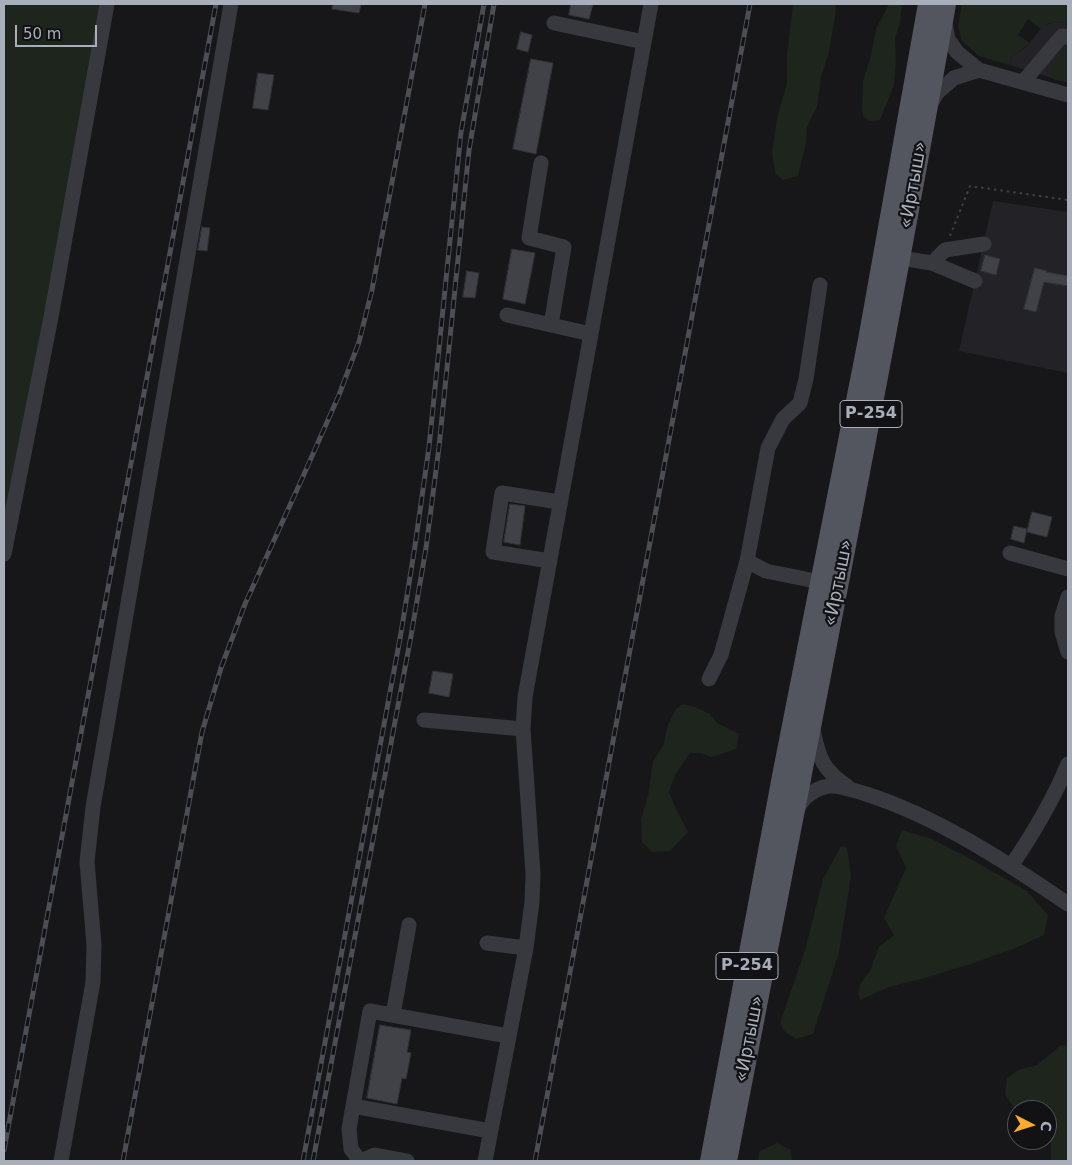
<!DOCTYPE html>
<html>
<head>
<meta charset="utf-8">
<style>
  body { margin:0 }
  #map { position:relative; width:1072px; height:1165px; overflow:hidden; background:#17171a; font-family:"DejaVu Sans",sans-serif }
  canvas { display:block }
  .frame { position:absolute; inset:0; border:5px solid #a8afbb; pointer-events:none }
  .north { position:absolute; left:1007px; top:1100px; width:50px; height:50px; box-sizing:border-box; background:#121215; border:1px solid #4e5157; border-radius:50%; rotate:95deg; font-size:14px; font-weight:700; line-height:20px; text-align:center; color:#a8afbb }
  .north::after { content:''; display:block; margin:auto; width:18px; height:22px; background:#ffab2a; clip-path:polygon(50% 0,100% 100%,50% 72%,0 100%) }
  .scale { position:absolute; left:15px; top:25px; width:82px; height:22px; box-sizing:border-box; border:2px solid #a8afbb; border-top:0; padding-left:6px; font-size:15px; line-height:18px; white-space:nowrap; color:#a8afbb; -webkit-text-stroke:4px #121215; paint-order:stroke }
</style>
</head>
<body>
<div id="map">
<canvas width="1072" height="1165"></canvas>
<div class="frame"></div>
<div class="north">С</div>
<div class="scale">50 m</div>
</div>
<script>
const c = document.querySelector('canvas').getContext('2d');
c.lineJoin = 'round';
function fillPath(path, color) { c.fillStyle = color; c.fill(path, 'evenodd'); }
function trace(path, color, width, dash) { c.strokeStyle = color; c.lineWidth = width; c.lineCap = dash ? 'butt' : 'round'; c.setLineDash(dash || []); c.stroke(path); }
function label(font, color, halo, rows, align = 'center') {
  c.font = font + ' "DejaVu Sans",sans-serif'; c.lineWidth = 4.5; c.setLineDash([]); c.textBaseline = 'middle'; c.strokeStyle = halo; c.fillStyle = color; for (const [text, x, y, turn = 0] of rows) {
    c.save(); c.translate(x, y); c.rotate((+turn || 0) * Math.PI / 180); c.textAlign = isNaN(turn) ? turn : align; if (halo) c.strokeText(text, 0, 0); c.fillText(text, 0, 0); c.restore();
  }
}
fillPath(new Path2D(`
  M1052,23H1068V83L1010,65L1012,57L1027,46L1043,26Z
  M993,201L1068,212V373L959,351Z`), '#232327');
fillPath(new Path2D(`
  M4,4H102L4,535Z
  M793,4H835L836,11L829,52L821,77L817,106L807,127L806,143L798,176L783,180L775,173L772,153L777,118L787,83V55Z
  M889,4H902L900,23L895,38L896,60L894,85L880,120L869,121L864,117L862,109L863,81L871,56L876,29Z
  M962,4H1068V23C1058,23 1047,21 1041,29L1028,19L1018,35L1030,43L1012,57L1010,65L979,56L962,41L958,26Z
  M1068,42V81L1055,80L1051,77C1047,65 1058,49 1068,42Z
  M683,704L695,707L710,714L717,723L739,734L736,749L712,757L701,753H690L675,775L669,792L676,809L688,832L670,851L652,852L642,842L641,819L648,796L653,761L663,746L668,725L676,709Z
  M902,830L932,839L976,862L1027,891L1048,915L1044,935L1018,947L971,964L921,979L889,987L860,1000L858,992L861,983L870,971L879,947L894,935L884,918L906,868L896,846Z
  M841,846L847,848L851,875L839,953L813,1034L796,1039L785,1032L780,1023L805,950L823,879Z
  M1061,1045L1068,1046V1161H1051V1142L1047,1126V1110H1017V1113L1005,1094L1007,1078L1018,1070L1037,1065Z
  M777,1143L791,1150L792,1161H757L760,1151Z`), '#1d251d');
const building = new Path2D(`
  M333,4H361L359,13L332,9Z
  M571,4H593L589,19L569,15Z
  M521,32L532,35L528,52L517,49Z
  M531,59L553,63L536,154L513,149Z
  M258,73L274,75L268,110L253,108Z
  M202,227L210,228L207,251L198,250Z
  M512,249L535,253L525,304L503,299Z
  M985,255L1000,259L996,275L981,271Z
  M1035,268L1047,271L1046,272L1068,276V286L1044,282L1036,312L1024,309Z
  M467,271L479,273L475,298L463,297Z
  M510,504L525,506L520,545L504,542Z
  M1032,512L1052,517L1047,537L1027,532Z
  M1014,526L1027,529L1024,543L1011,539Z
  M433,671L453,674L449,697L429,693Z
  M380,1025L411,1030L407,1052L411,1053L406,1079L402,1078L397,1104L367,1098Z`);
fillPath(building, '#414247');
trace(building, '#313136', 1);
trace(new Path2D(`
  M950,236L970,186L1068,200`), '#3e4146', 2, [2.5, 4]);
trace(new Path2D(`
  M945,22L948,39L957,52L979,70L1068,95
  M554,23L644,42
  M1023,82L1062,36L1068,37
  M930,105L937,93L954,78L979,70
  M541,163L529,238L564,247L551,325
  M900,258L932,263L975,281
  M932,263L945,250L984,244
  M507,315L591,334
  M1010,553L1068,569
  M4,554L51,317L107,4
  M550,561L493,552L502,493L559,502
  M747,561L766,571L820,582
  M1068,597L1062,616V632L1068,652
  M709,679L721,655L747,561L768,448L783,419L800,403L806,379L820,285
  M424,720L523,729
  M813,730C819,759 823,770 848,787
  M797,810C802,798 815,788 829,786C841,785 855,791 866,794C938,817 1006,862 1068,904
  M1011,866C1033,834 1053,800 1068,764
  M487,943L526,948
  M393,1015L409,925
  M353,1106L370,1011L508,1036
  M61,1161L93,982L94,945L87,862L93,807L231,4
  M360,1161L351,1149L349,1129L353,1106L490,1131
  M361,1161L375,1155L407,1161
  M485,1161L526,948L532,902L533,874L523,729L525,697L651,4`), '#38393f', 15);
trace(new Path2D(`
  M710,1161L783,771L868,340L928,4
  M727,1161C801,776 878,391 946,4`), '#53565e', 20);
const rail = new Path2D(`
  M4,1150L216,4
  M123,1161L202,732L221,668L245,604L301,481L339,395L359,342L372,290L425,4
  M303,1161L401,633L415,546L429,447L461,132L484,4
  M313,1161L411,636L426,548L439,447L469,150L494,4
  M535,1161L750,4`);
trace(rail, '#4b4e54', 5);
trace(rail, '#121215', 3, [9]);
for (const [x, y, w] of [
  [871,414,62],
  [747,966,62]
]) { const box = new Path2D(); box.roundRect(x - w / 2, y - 13.5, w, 27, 4); c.fillStyle = '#121215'; c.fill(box); trace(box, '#a8afbb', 1); }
label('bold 16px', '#a8afbb', null, [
  ["Р-254",871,414],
  ["Р-254",747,966]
]);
label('18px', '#a8afbb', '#121215', [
  ["«Иртыш»",914,185,-80],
  ["«Иртыш»",839,583,-79],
  ["«Иртыш»",750,1039,-79]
]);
</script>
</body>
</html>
